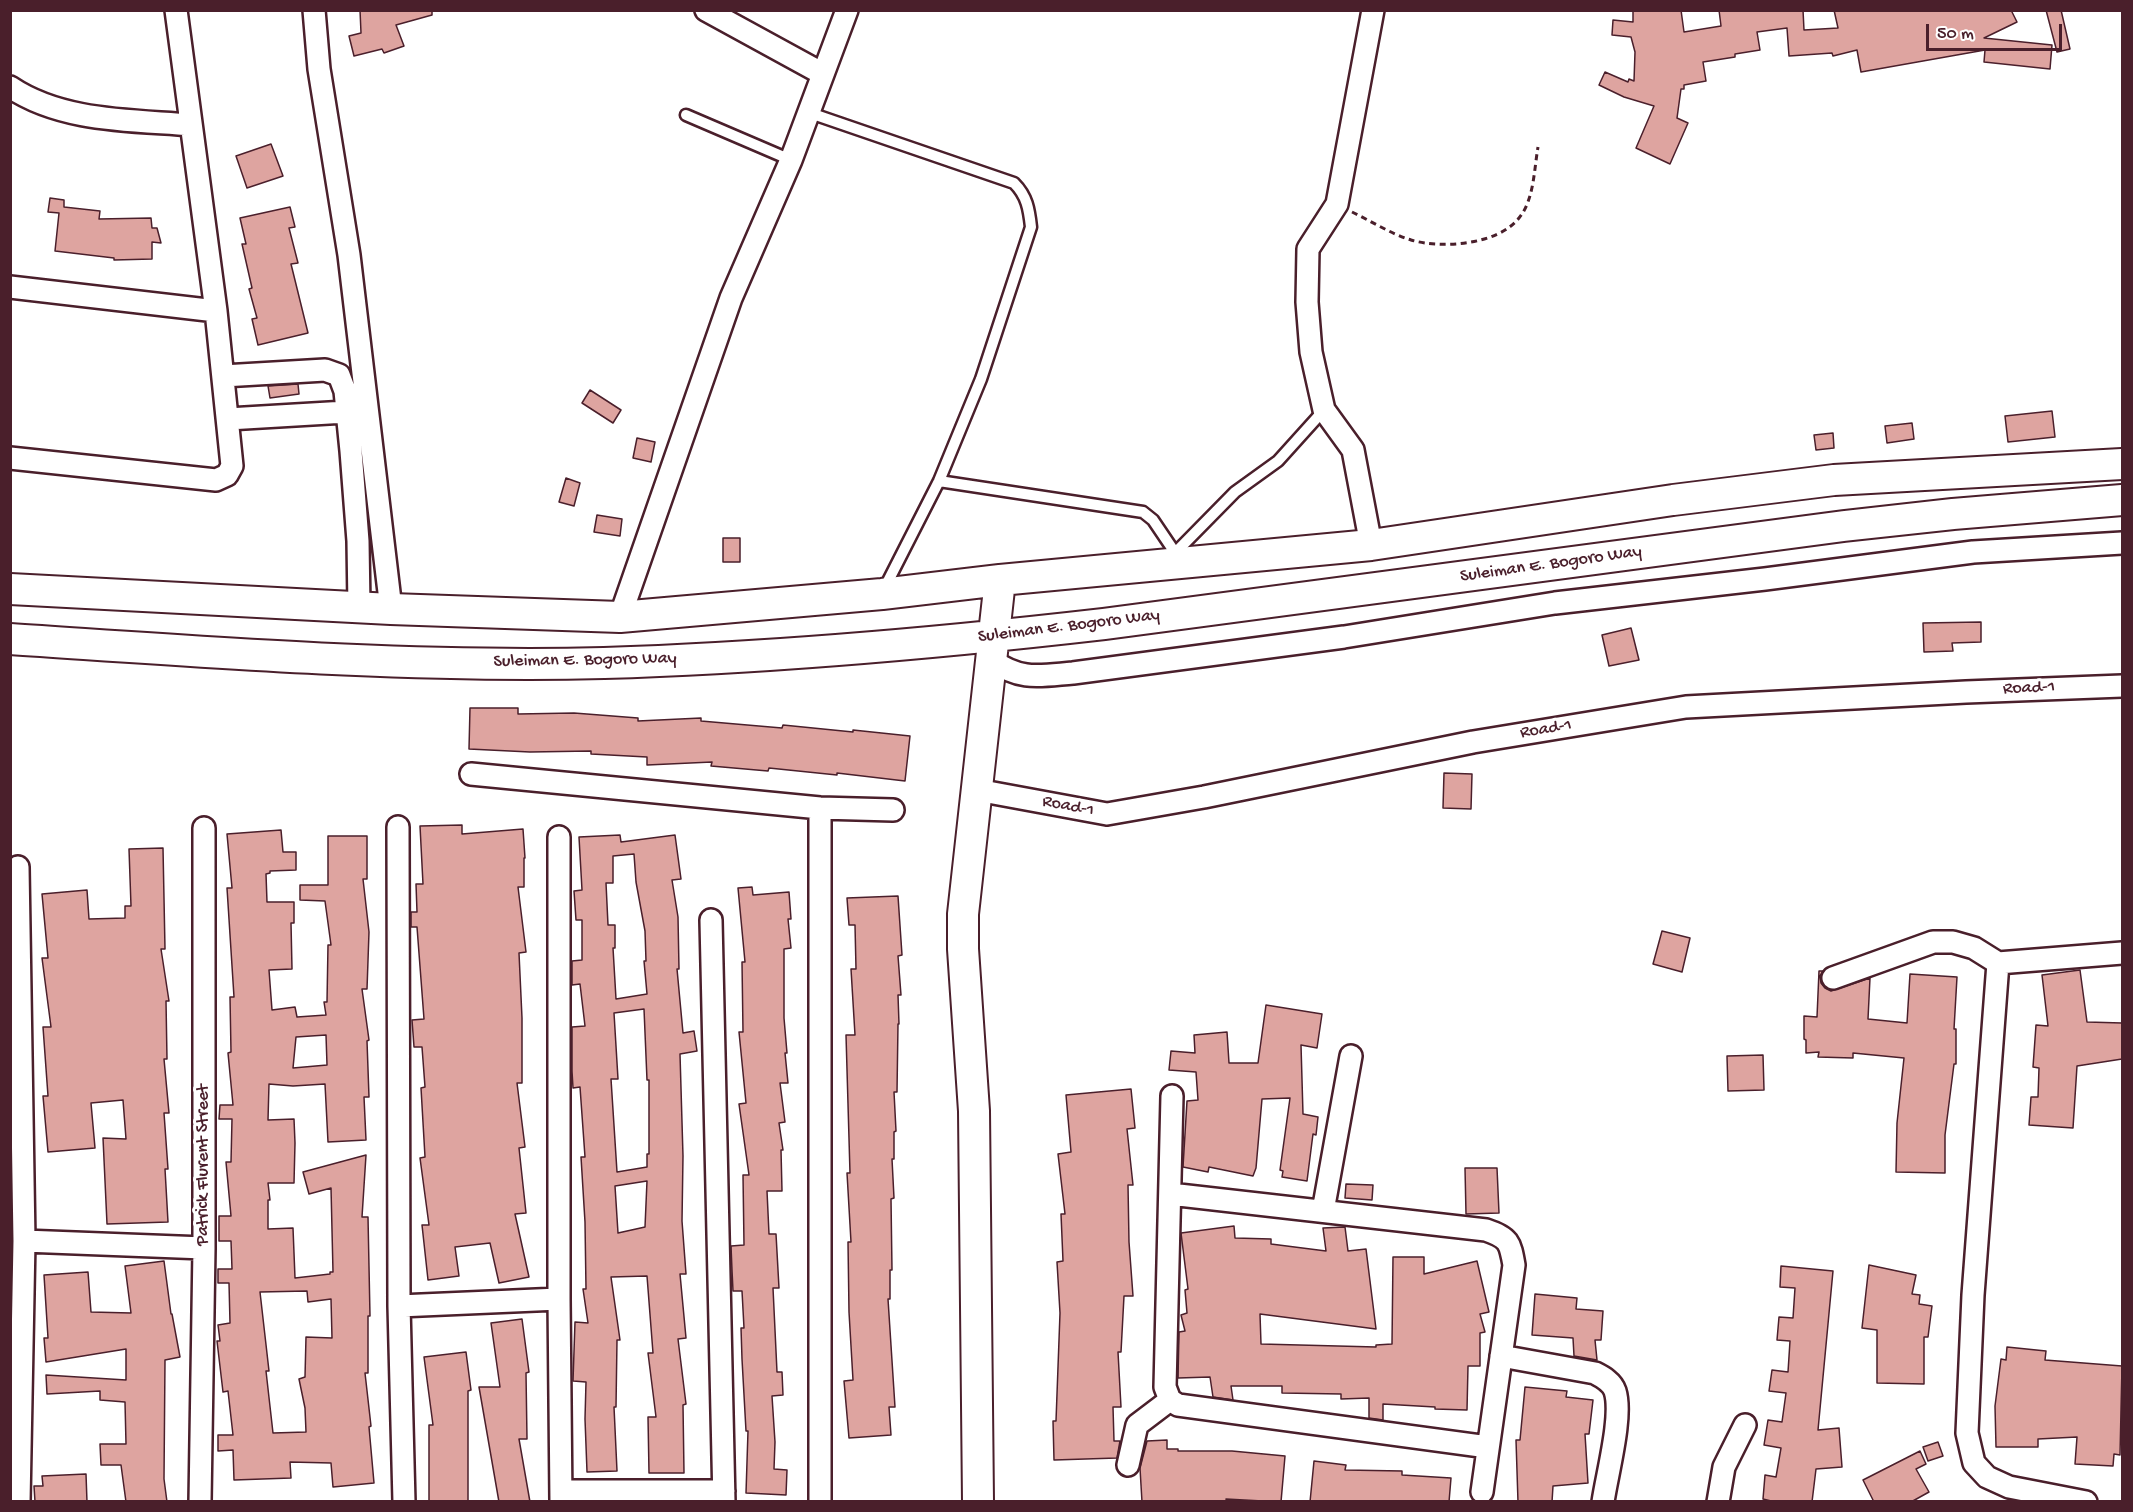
<!DOCTYPE html>
<html>
<head>
<meta charset="utf-8">
<style>
  body { margin:0 }
  #map { position:relative; width:2133px; height:1512px; overflow:hidden; background:#fff; font-family:"Gochi Hand",sans-serif }
  canvas { display:block }
  .frame { position:absolute; inset:0; border:12px solid #4a1f2b; pointer-events:none }
  .scale { position:absolute; left:1926px; top:24px; width:136px; height:27px; box-sizing:border-box; border:3px solid #4a1f2b; border-top:0; padding-left:8px; font-size:18px; line-height:21px; white-space:nowrap; color:#4a1f2b; -webkit-text-stroke:4px #fff; paint-order:stroke }
</style>
</head>
<body>
<div id="map">
<canvas width="2133" height="1512"></canvas>
<div class="frame"></div>
<div class="scale">50 m</div>
</div>
<script>
const c = document.querySelector('canvas').getContext('2d');
c.lineJoin = 'round';
function fillPath(path, color) { c.fillStyle = color; c.fill(path, 'evenodd'); }
function trace(path, color, width, dash) { c.strokeStyle = color; c.lineWidth = width; c.lineCap = dash ? 'butt' : 'round'; c.setLineDash(dash || []); c.stroke(path); }
function label(font, color, halo, rows, align = 'center') {
  c.font = font + ' "Gochi Hand",sans-serif'; c.lineWidth = 6; c.setLineDash([]); c.textBaseline = 'middle'; c.strokeStyle = halo; c.fillStyle = color; for (const [text, x, y, turn = 0] of rows) {
    c.save(); c.translate(x, y); c.rotate((+turn || 0) * Math.PI / 180); c.textAlign = isNaN(turn) ? turn : align; if (halo) c.strokeText(text, 0, 0); c.fillText(text, 0, 0); c.restore();
  }
}
const building = new Path2D(`
  M360,10H432V15L396,25L404,46L384,53L382,49L354,56L349,36L361,33Z
  M1633,10H1681L1684,32L1721,26L1719,10H1803L1804,30L1838,28L1834,10H2011L2017,22L1984,38L2052,45L2050,69L1984,62L1985,50L1861,72L1857,50L1833,56L1832,53L1789,56L1787,28L1757,32L1760,50L1735,54V57L1703,62L1706,81L1684,85V89H1681L1677,118L1688,123L1670,164L1636,148L1654,106L1624,97L1599,85L1605,72L1628,82L1629,79L1634,81L1635,52L1631,37L1612,35L1613,20L1633,22Z
  M2046,10H2061L2070,49L2057,52Z
  M271,144L283,176L247,188L236,156Z
  M50,198L64,200V207L100,211L99,219L151,218L152,228H157L161,243L152,242V259L114,260V258L55,251L59,213L48,212Z
  M290,207L295,227L289,228L298,263L291,264L308,333L258,345L252,319L257,318L249,289L252,288L242,244H246L240,218Z
  M298,384L299,394L270,398L268,386Z
  M590,390L621,410L613,423L582,403Z
  M2052,411L2055,437L2008,442L2005,416Z
  M1912,423L1914,439L1887,443L1885,426Z
  M1833,433L1834,448L1816,450L1814,435Z
  M637,438L655,442L651,462L633,458Z
  M566,478L580,483L574,506L559,502Z
  M597,515L622,519L620,536L594,532Z
  M723,538H740V562H723Z
  M1981,622V642L1952,643L1953,651L1924,652L1923,623Z
  M1631,628L1639,660L1609,666L1602,635Z
  M470,708H518V714L574,713L638,718V721L701,718V721L782,728L783,725L853,732V730L910,736L905,781L837,773V775L769,768L768,771L711,766L712,762L647,765V757L591,754V751L530,752L469,749Z
  M1444,773L1472,774L1471,809L1443,808Z
  M462,825V834L523,829L525,858H524V887H518L526,952L519,953L522,1018V1083H517L525,1147L519,1148L526,1213L515,1214L529,1277L499,1283L490,1243L455,1247L459,1276L428,1280L422,1225H429L420,1158L425,1157L421,1088L425,1087L422,1047H414L412,1020L424,1019L417,927H411V912H417L416,884H423L420,826Z
  M281,830L283,852H296V870L270,871V873L266,874L267,902H294V923H291L292,969L269,970L272,1010L295,1007L297,1017L326,1015L324,1002H327L328,945H331L325,901L300,900V885H328V836H367V879H363L369,932L367,989H362L369,1040L367,1041L369,1097H364L366,1140L328,1142L325,1084L293,1086L269,1084L268,1120L294,1119L295,1143L294,1183H268L270,1200H268V1229L293,1228L295,1278L330,1274V1272H333L331,1188L309,1194L303,1172L366,1155L362,1217H368L370,1316H368V1373H365L371,1426L369,1427L374,1483L333,1487L331,1463L290,1462L291,1478L234,1480L233,1450L218,1451V1435H233L228,1391L223,1392L217,1341H220L218,1325L230,1323L229,1283H218V1269H232L231,1241H219V1216H231L226,1162H231L232,1119H219L220,1105H233L228,1053L231,1052L230,997H234L227,888H232L227,834ZM326,1035L327,1065L293,1068L296,1037ZM307,1291L308,1302L331,1299L332,1338L306,1337L305,1377L299,1379L305,1408L306,1432L273,1433L266,1371H269L260,1292Z
  M620,835L621,842L675,835L681,879L672,880L678,917L679,969H677L683,1033L694,1031L697,1051L680,1054L683,1156L682,1221L686,1274H680L686,1338L678,1339L686,1404L683,1405L684,1473H649L648,1417H656L648,1353H653L647,1276L611,1277L620,1340H617L616,1407H614L617,1471L587,1472L585,1419L586,1382L573,1381L575,1322L588,1323L583,1289H586L585,1222L581,1157H585L580,1087L573,1088L572,1071V1027L585,1026L580,984L572,985V961L582,960V920H576L574,891L582,890L579,837ZM634,854L636,882L645,931L646,961H644L647,994L616,999L613,948H615V925H608L606,883H613V856ZM644,1009L647,1080H649V1154H647V1167L617,1172L611,1079H618L614,1013ZM647,1181L645,1227L618,1233L615,1186Z
  M163,848L165,949H161L169,1001H166L167,1059H164L169,1113H164L168,1169H165L168,1222L107,1224L103,1138L126,1139L123,1100L91,1103L95,1148L48,1152L43,1096H48L43,1027H51L42,958H48L42,894L87,890L89,919L125,918V906H131L129,849Z
  M752,887L753,895L789,892L791,919H788L791,948L784,949V1018L787,1053H785L788,1083H780L785,1122L779,1123L783,1150H781L782,1191H767L769,1234H776L779,1288H773L777,1372H782L783,1395L772,1396L775,1442L774,1469L787,1470L786,1495L746,1493L748,1431H746L742,1359L741,1328H744L742,1291H733L732,1270L731,1246L744,1245L743,1175H749L739,1104L746,1103L739,1032H743L742,962H745L738,888Z
  M898,896L902,955L898,956L901,995H898L899,1024H898L897,1092H894L896,1131L894,1132V1159H892L894,1198L891,1199L892,1270H890V1299H888L895,1407H889L891,1435L849,1438L844,1381L853,1380L849,1312L848,1242H851L847,1173H850L846,1035H855L851,969H856L855,925H849L847,898Z
  M1662,931L1690,938L1682,972L1653,964Z
  M2080,970L2087,1022L2122,1023V1059L2077,1066L2073,1128L2029,1125L2031,1097H2038L2039,1068L2033,1067L2036,1025L2048,1026L2042,975Z
  M1819,971H1823L1820,976L1821,983L1825,988L1831,991L1870,978L1868,1019L1907,1023L1910,974L1957,977L1954,1029H1956V1064H1954L1945,1135V1173L1896,1172L1897,1123L1904,1058L1853,1053V1058L1818,1057L1819,1052L1806,1053V1040L1804,1039V1016L1817,1017Z
  M1266,1005L1322,1014L1317,1048L1301,1045L1303,1114L1318,1117L1316,1135L1313,1134L1307,1181L1282,1177L1283,1171L1280,1170L1290,1098L1262,1099L1256,1168L1253,1176L1209,1167L1208,1172L1183,1167L1187,1101L1198,1100L1196,1072L1169,1070L1171,1051L1195,1053L1194,1035L1227,1032L1229,1063H1258Z
  M1763,1055L1764,1090L1728,1091L1727,1056Z
  M1131,1089L1135,1128L1127,1129L1133,1185H1128L1129,1242L1133,1296H1124L1121,1352H1118L1121,1407H1113L1114,1441H1120L1117,1458L1054,1460L1053,1421H1056L1060,1313L1057,1262L1063,1261L1061,1214H1065L1058,1154L1071,1152L1066,1095Z
  M1465,1168H1497L1499,1213L1466,1214Z
  M1346,1184L1373,1185L1372,1200L1345,1198Z
  M1234,1226L1235,1238L1271,1239V1244L1326,1251L1323,1228L1345,1227L1348,1251L1366,1249L1376,1329L1260,1314L1261,1344L1376,1347V1345L1392,1344L1393,1257H1424V1274L1477,1261L1489,1312L1480,1314L1485,1332L1480,1333V1366H1468L1467,1410L1435,1409V1407L1383,1404V1420L1369,1418V1398L1341,1399V1394L1282,1393V1386H1231L1233,1400L1213,1397L1210,1377L1178,1378L1179,1332L1185,1331L1181,1315L1187,1313L1185,1290L1188,1289L1181,1233Z
  M164,1261L171,1314H172L180,1357L165,1360L164,1479L167,1502H126L121,1465H101L100,1444H126L125,1402L100,1400V1391L47,1394L46,1375L126,1380V1349L46,1362L44,1338H48L44,1275L88,1272L91,1312L131,1313L125,1266Z
  M1869,1265L1916,1275L1912,1294L1920,1295L1919,1304L1932,1306L1928,1337H1924V1384L1877,1383V1330L1862,1328Z
  M1781,1266L1833,1271L1818,1430L1839,1428L1842,1467L1816,1469L1812,1502H1775L1763,1499L1765,1475L1776,1477L1781,1448L1764,1445L1768,1420L1782,1422L1786,1393L1769,1391L1772,1370L1788,1372L1790,1341L1777,1340L1779,1317L1793,1318L1795,1288L1780,1287Z
  M1535,1294L1577,1298L1576,1309L1603,1311L1601,1340H1595L1597,1360L1574,1356L1573,1338L1532,1335Z
  M522,1319L529,1372L526,1373L527,1439H519L530,1502H499L479,1387H500L491,1323Z
  M2007,1347L2046,1351L2045,1360L2122,1366L2120,1455L2114,1454L2113,1466L2075,1464L2077,1437L2038,1439V1447H1996L1995,1406L2001,1359L2006,1360Z
  M466,1352L471,1390L468,1391V1502H429V1425H433L424,1357Z
  M1525,1387L1567,1391L1566,1397L1593,1400L1589,1434H1585L1588,1483L1553,1486L1552,1502H1518L1516,1440H1520Z
  M1167,1440V1449H1178V1451H1232L1285,1456L1281,1502L1226,1499L1227,1502H1142L1140,1468L1147,1441Z
  M1938,1442L1943,1456L1928,1461L1923,1447Z
  M1920,1451L1926,1464L1916,1469L1929,1492L1911,1502H1874L1863,1480Z
  M1314,1461L1346,1465L1345,1470L1402,1471V1475L1451,1478L1449,1502H1310Z
  M86,1474L87,1502H35L34,1486H43L42,1476Z`);
fillPath(building, '#dea4a0');
trace(building, '#4a1f2b', 1.5);
const lane = new Path2D(`
  M810,113L1014,183C1027,196 1029,209 1031,227L981,379L939,481L883,591
  M686,115L791,160
  M939,481L1143,512L1153,520L1180,560
  M1175,553L1235,492L1278,461L1324,410`);
const street = new Path2D(`
  M314,10L319,69L349,255L391,609
  M706,10L823,74
  M10,87C62,122 131,120 191,125
  M10,287L216,311
  M223,376L325,370L339,375L345,391L351,451L358,541L359,607
  M228,419L346,412
  M10,458L216,480L227,475L232,466L216,311L176,10
  M1371,545L1353,450L1324,410L1311,352L1307,302L1308,249L1337,204L1373,10
  M620,617L731,298L791,160L847,10
  M991,660C1022,681 1038,676 1073,673L1344,637L1555,603L1765,579L1973,552L2122,543
  M471,774L820,808L893,810
  M977,790L1107,814L1204,797L1473,742L1686,707L1966,692L2122,686
  M820,808V1502
  M398,827L399,1306L404,1502
  M559,837V1299L561,1502
  M18,867L24,1241L19,1502
  M711,920L724,1502
  M1998,963L1973,1295L1967,1433L1974,1463L1987,1477L2009,1487L2086,1502
  M1833,978L1933,942H1953L1974,948L1998,963L2122,953
  M1172,1096L1165,1387L1170,1400L1178,1405L1488,1447
  M1170,1194L1486,1230C1509,1238 1510,1242 1514,1265L1482,1492
  M1323,1211L1351,1056
  M24,1241L204,1248
  M399,1306L559,1299
  M1501,1356L1595,1373C1603,1377 1612,1382 1615,1391C1623,1416 1607,1474 1603,1502
  M1128,1465L1137,1425L1170,1400
  M561,1491H724
  M200,1502L204,1248V828
  M1718,1502L1724,1467L1745,1425`);
const secondary = new Path2D(`
  M10,589L391,609L620,617L882,594L1000,580L1371,545L1673,500L1834,480L2122,464
  M10,639C208,652 406,668 604,663C771,658 938,643 1104,624L1844,526L1953,514L2122,500
  M978,1502L974,1111L963,949V914L1000,580`);
trace(lane, '#4a1f2b', 15);
trace(street, '#4a1f2b', 26);
trace(secondary, '#4a1f2b', 34);
trace(new Path2D(`
  M1352,212C1371,221 1391,234 1411,240C1441,249 1498,245 1519,218C1534,200 1534,170 1538,147`), '#4a1f2b', 3, [6, 4.5]);
trace(lane, '#fff', 10);
trace(street, '#fff', 21);
trace(secondary, '#fff', 30);
label('18px', '#4a1f2b', '#fff', [
  ["Suleiman E. Bogoro Way",1551,565,-8],
  ["Suleiman E. Bogoro Way",1069,627,-7],
  ["Suleiman E. Bogoro Way",585,661,-1],
  ["Road-1",2029,689,-2],
  ["Road-1",1546,730,-9],
  ["Road-1",1068,807,11],
  ["Patrick Flurent Street",204,1165,-90]
]);
</script>
</body>
</html>
